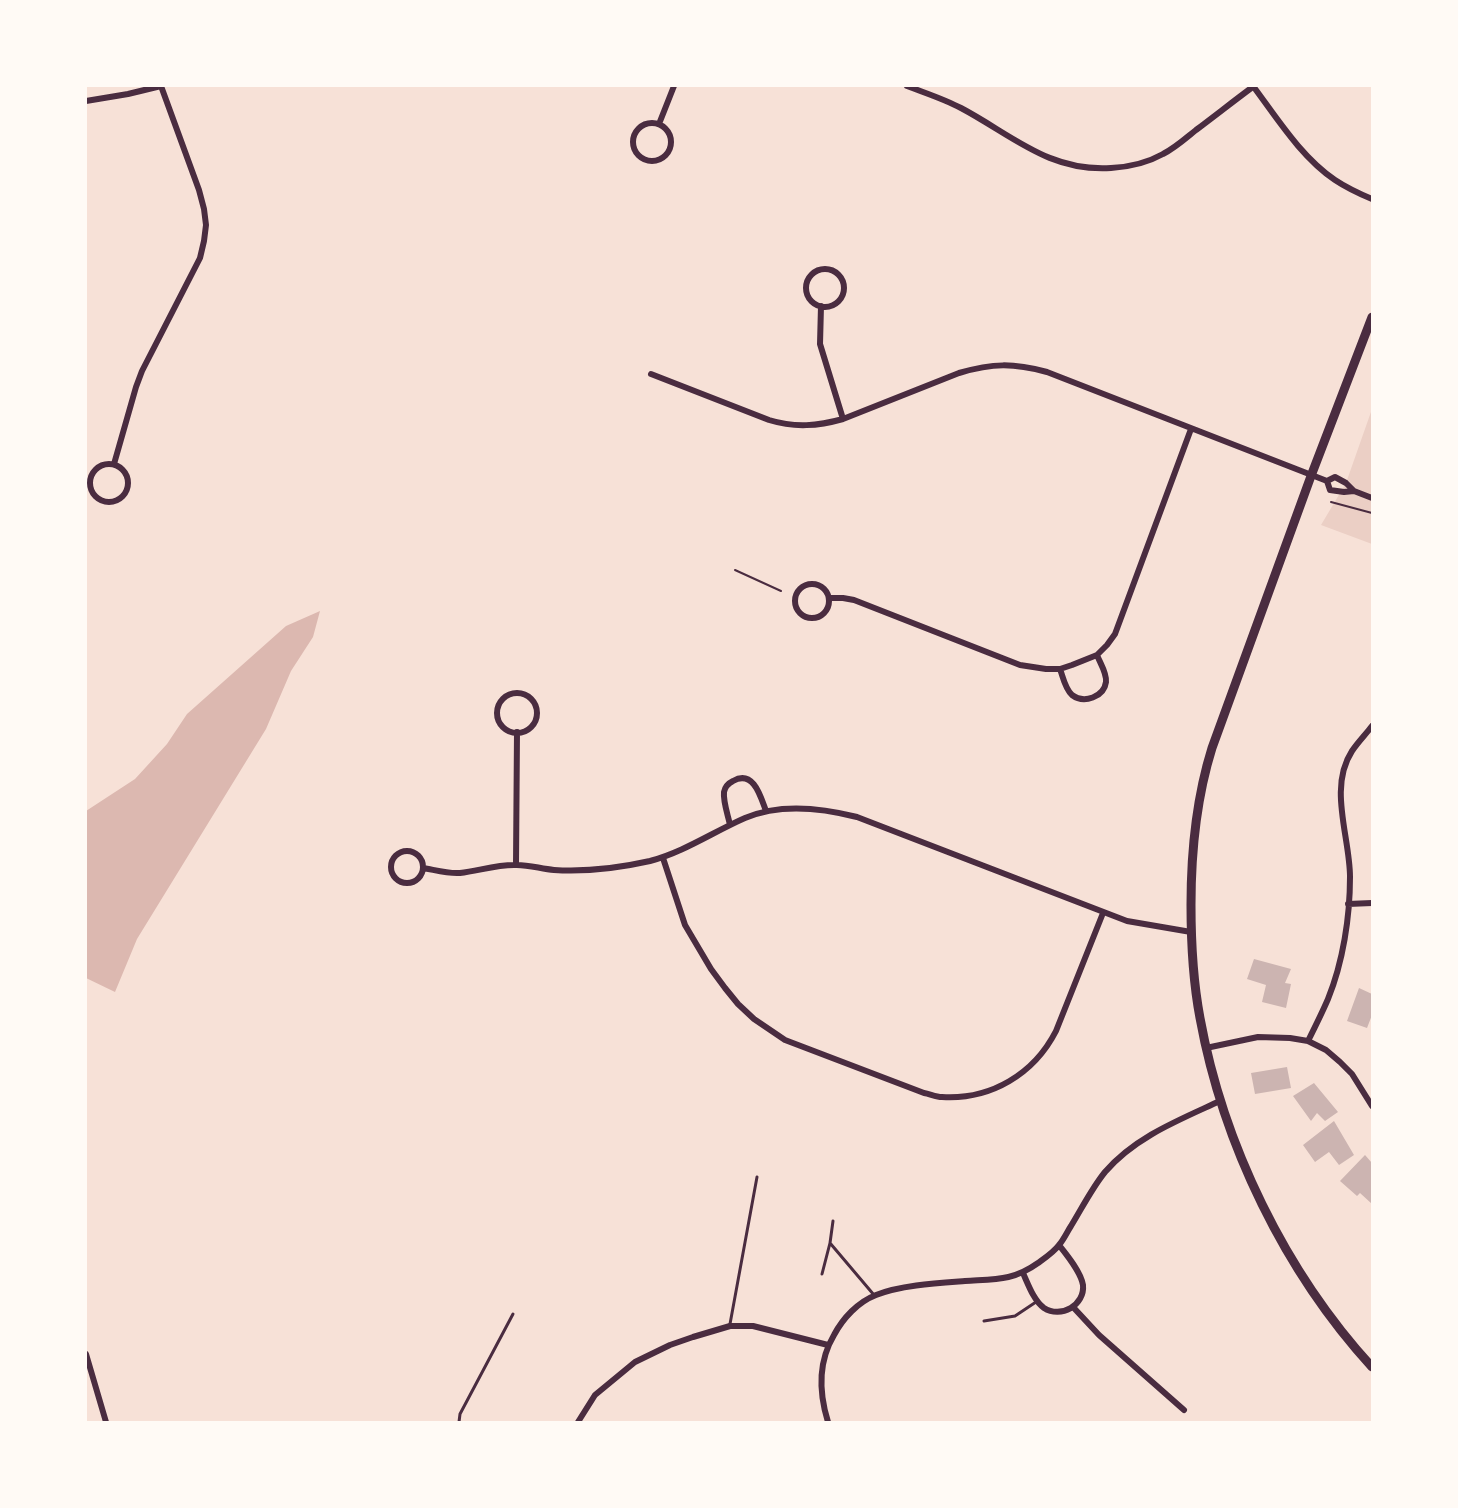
<!DOCTYPE html>
<html>
<head>
<meta charset="utf-8">
<style>
  body { margin:0 }
  #map { position:relative; width:1458px; height:1508px; overflow:hidden; background:#f7e1d7; font-family:Karla,sans-serif }
  canvas { display:block }
  .frame { position:absolute; inset:0; border:87px solid #fffaf5; pointer-events:none }
</style>
</head>
<body>
<div id="map">
<canvas width="1458" height="1508"></canvas>
<div class="frame"></div>
</div>
<script>
const c = document.querySelector('canvas').getContext('2d');
c.lineJoin = 'round';
function fillPath(path, color) { c.fillStyle = color; c.fill(path, 'evenodd'); }
function trace(path, color, width, dash) { c.strokeStyle = color; c.lineWidth = width; c.lineCap = dash ? 'butt' : 'round'; c.setLineDash(dash || []); c.stroke(path); }
fillPath(new Path2D(`
  M1372,409V544L1321,525L1346,483Z`), '#ebcfc5');
fillPath(new Path2D(`
  M320,611L313,637L291,671L266,729L137,939L115,992L86,978V811L135,779L167,744L187,714L286,626Z`), '#dcb8b0');
fillPath(new Path2D(`
  M1254,959L1291,969L1285,983L1291,984L1286,1008L1262,1002L1266,985L1247,979Z
  M1359,988L1372,994V1015L1367,1028L1347,1021Z
  M1287,1067L1291,1088L1255,1094L1251,1073Z
  M1314,1083L1338,1112L1325,1121L1317,1113L1311,1121L1293,1096Z
  M1334,1121L1354,1155L1339,1165L1329,1152L1315,1162L1303,1145Z
  M1365,1155L1372,1163V1204L1360,1193L1357,1196L1340,1181Z`), '#ccb4b1');
trace(new Path2D(`
  M1331,502L1372,513
  M735,570L781,591`), '#4a2c40', 2);
trace(new Path2D(`
  M833,1221L830,1243L874,1295
  M822,1274L830,1243
  M984,1321L1015,1316L1036,1302
  M730,1324L757,1177
  M459,1422L460,1414L513,1314`), '#4a2c40', 3);
trace(new Path2D(`
  M907,86C925,93 944,99 961,108C1012,135 1049,172 1111,168C1129,167 1147,163 1163,154C1175,148 1186,138 1196,130C1216,115 1235,100 1254,86
  M1253,86C1277,118 1301,157 1335,180C1347,188 1360,194 1372,199
  M86,101L128,94L161,86
  M633 142a19 19 0 1 1 38 0a19 19 0 1 1-38 0Z
  M659,124L674,86
  M806 288a19 19 0 1 1 38 0a19 19 0 1 1-38 0Z
  M821,306L820,344L843,419
  M651,374L769,420C795,428 818,426 843,419L959,373C993,363 1013,363 1047,372L1327,481L1330,490L1344,492L1354,491
  M114,464L136,387L142,371L200,258L204,241L206,225L204,209L199,190L161,86
  M90 483a19 19 0 1 1 38 0a19 19 0 1 1-38 0Z
  M1327,481L1335,477L1346,483L1354,491L1372,498
  M795 601a17 17 0 1 1 34 0a17 17 0 1 1-34 0Z
  M829,598H843L854,600L1020,665L1046,669H1060L1072,665L1097,655L1107,645L1115,634L1191,429
  M1060,669C1063,677 1065,689 1072,695C1084,704 1104,697 1106,682C1107,673 1100,663 1097,655
  M497 713a20 20 0 1 1 40 0a20 20 0 1 1-40 0Z
  M730,825C728,815 723,802 724,792C725,787 729,783 733,781C754,769 761,798 766,811
  M391 867a16 16 0 1 1 32 0a16 16 0 1 1-32 0Z
  M663,858L685,925L711,969L725,988L738,1004L754,1019L785,1040L924,1093C930,1094 936,1097 942,1097C991,1100 1034,1074 1056,1031L1103,913
  M516,864L517,732
  M423,868C435,870 448,874 460,873C478,871 495,865 514,865C527,864 541,869 554,870C586,872 619,868 650,861C684,852 713,832 745,818C780,803 822,808 857,817L1127,921L1191,932
  M1348,904L1372,903
  M1308,1041C1315,1027 1322,1013 1328,999C1343,962 1350,917 1350,877C1350,837 1328,788 1352,751C1358,742 1366,734 1372,726
  M1206,1048L1258,1037L1290,1038L1308,1041L1326,1050L1340,1062L1352,1074L1372,1106
  M1023,1273C1028,1284 1034,1301 1044,1308C1061,1319 1085,1305 1083,1285C1081,1272 1067,1255 1059,1245
  M1073,1307L1099,1335L1184,1410
  M86,1354L106,1422
  M578,1422L595,1395L635,1362L670,1345L693,1337L730,1326H753L828,1345
  M828,1422C819,1393 818,1362 834,1335C843,1318 858,1302 876,1295C901,1285 938,1283 965,1281C995,1279 1013,1281 1038,1263C1045,1258 1054,1252 1059,1245C1064,1239 1067,1232 1071,1226C1082,1208 1092,1188 1105,1172C1135,1137 1179,1120 1220,1101`), '#4a2c40', 6);
trace(new Path2D(`
  M1372,317L1311,476L1212,748C1196,799 1191,851 1191,905C1191,942 1193,981 1200,1018C1223,1144 1285,1272 1372,1367`), '#4a2c40', 9);
</script>
</body>
</html>
